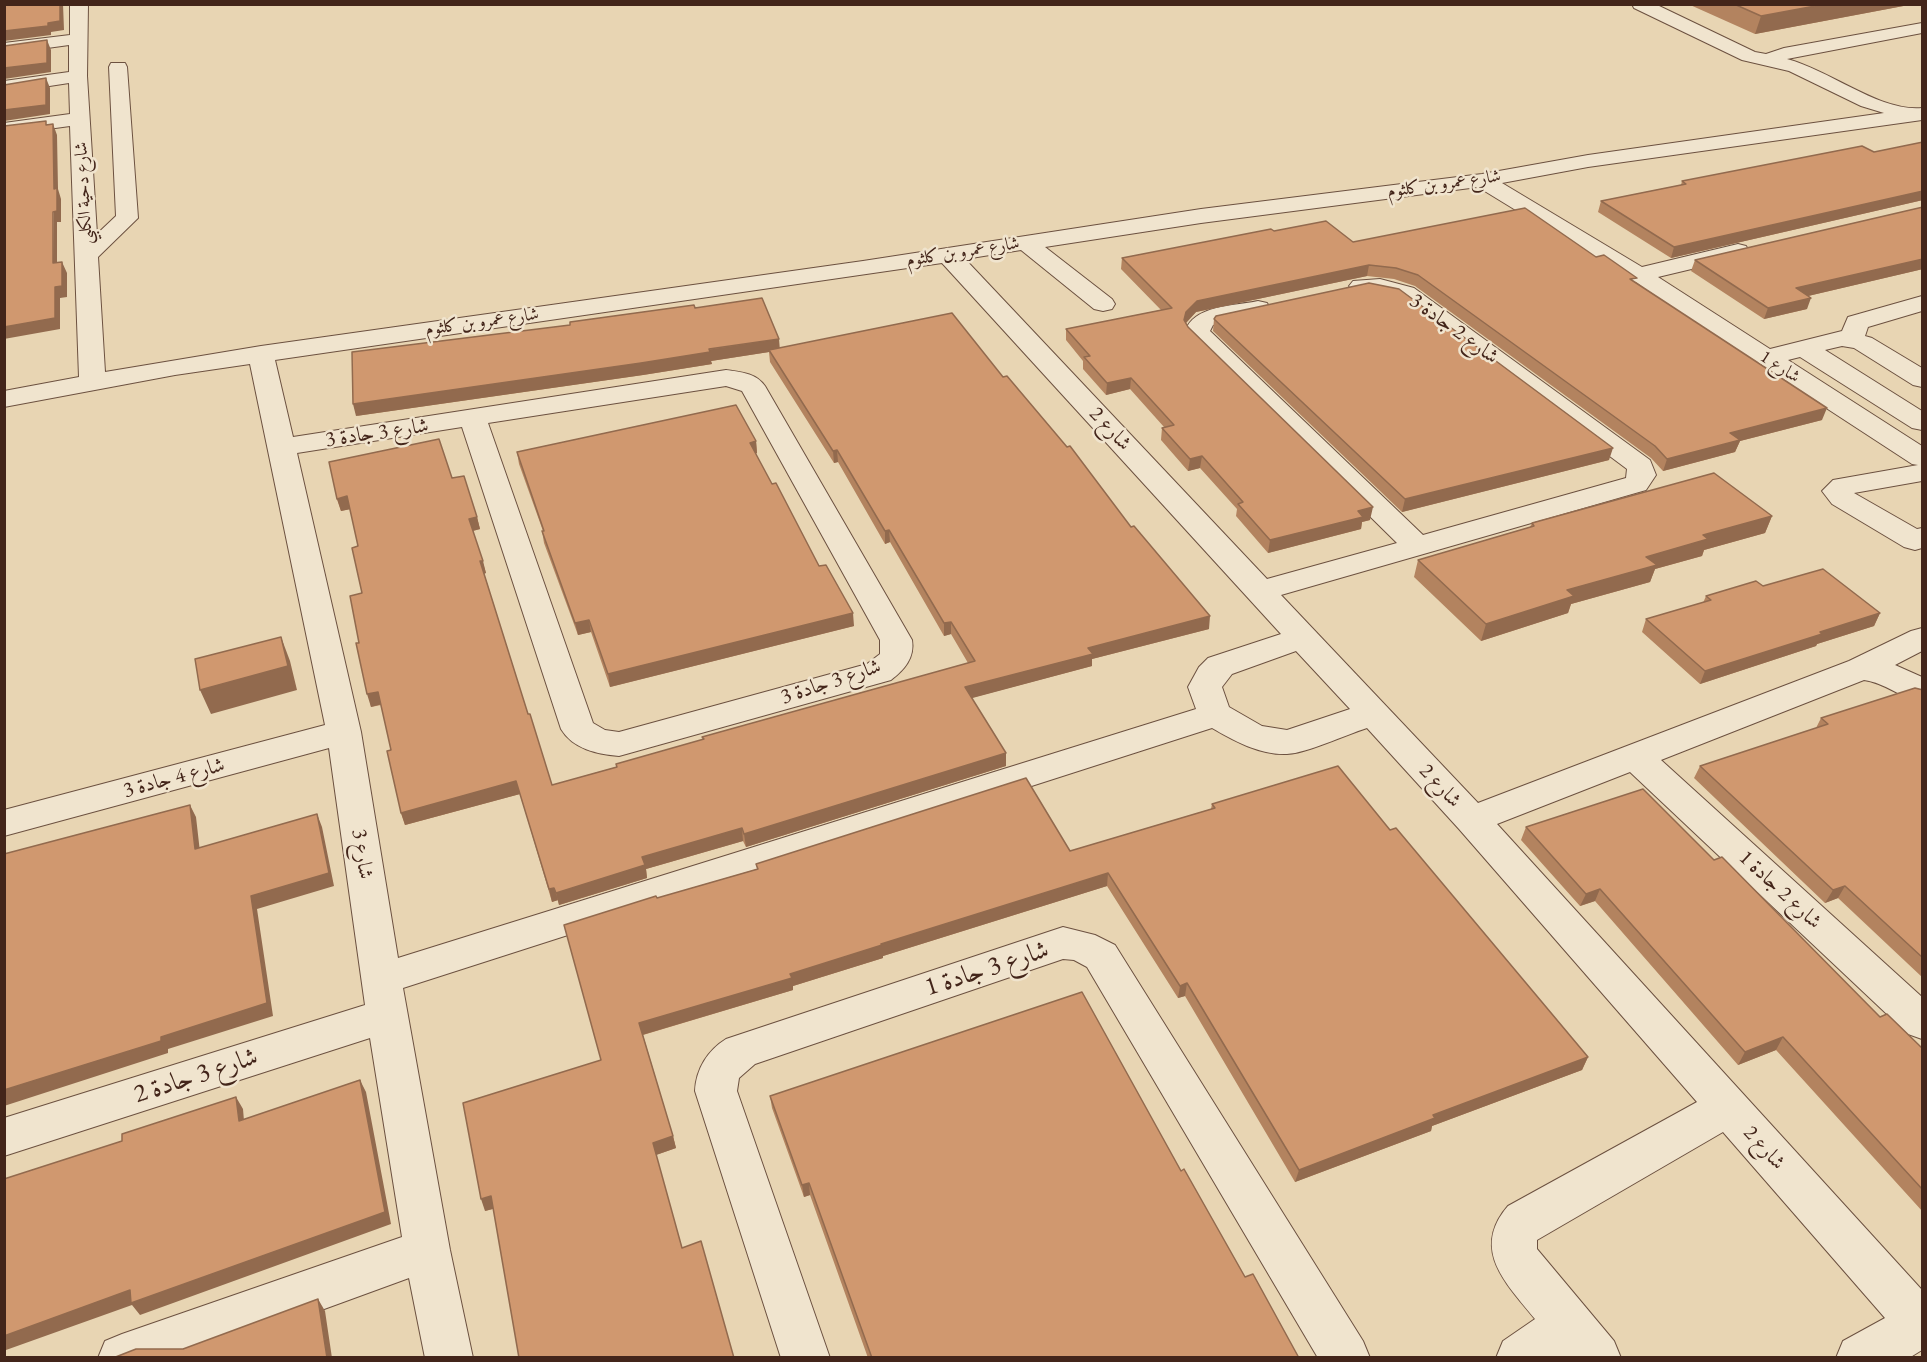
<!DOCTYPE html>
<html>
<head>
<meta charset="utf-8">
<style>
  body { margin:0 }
  #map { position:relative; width:1927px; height:1362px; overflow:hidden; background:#e8d5b3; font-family:"EB Garamond",serif }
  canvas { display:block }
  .frame { position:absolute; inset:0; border:6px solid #43251a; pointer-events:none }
</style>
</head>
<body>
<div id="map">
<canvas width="1927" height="1362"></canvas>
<div class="frame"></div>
</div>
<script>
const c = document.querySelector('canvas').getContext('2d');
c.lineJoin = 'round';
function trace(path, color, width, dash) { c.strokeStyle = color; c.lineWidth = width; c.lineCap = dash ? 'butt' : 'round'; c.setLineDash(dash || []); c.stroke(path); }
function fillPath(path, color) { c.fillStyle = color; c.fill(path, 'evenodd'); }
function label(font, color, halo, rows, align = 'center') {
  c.font = font + ' "EB Garamond",Amiri,serif'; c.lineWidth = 5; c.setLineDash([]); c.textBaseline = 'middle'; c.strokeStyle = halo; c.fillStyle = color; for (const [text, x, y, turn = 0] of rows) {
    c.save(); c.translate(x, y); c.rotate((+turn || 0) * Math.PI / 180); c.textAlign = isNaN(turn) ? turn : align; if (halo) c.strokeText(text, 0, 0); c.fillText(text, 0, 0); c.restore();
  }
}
const minor = new Path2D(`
  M70,4H88L87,76L97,234L116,216L109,67L111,63H125L127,67L138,218L98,257L105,372L261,346L863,261L1201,209L1482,174L1588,155L1884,113L1861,106L1789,71L1742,60L1634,8L1632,4H1655L1755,52L1766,54L1784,48L1922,23V33L1787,59C1830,70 1879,112 1922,108V120L1588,167L1502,183L1642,267L1738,244L1746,246L1749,251L1746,256L1658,277L1770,349L1842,331L1848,317L1922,296V311L1868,327L1865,336L1872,338L1922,368V387L1913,385L1854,348L1842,346L1825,350L1922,411V430L1912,428L1800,357L1788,360L1922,446V481L1854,493L1917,529L1922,528V548L1915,550L1904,547L1832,504L1822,491L1833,480L1918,465L1912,464L1630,280L1478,187L1201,223L1045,247L1112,299L1115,304L1112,309L1103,311L1094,309L1021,250L965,259L1267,579L1397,543L1188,337L1185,332C1193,305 1234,306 1258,301L1267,303L1270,308L1267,313L1213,325L1210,331L1423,535L1626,478L1627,469L1398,298L1379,293L1353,291L1349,286L1353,281L1380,279L1414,288L1650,460L1656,475L1646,490L1281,595L1478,803L1849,661L1911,631L1922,628V651L1895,665L1922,677V703C1901,698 1886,683 1864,680L1661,760L1922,997V1039L1908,1034L1630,772L1497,824L1922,1290V1350L1909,1358H1836L1843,1341L1885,1318L1723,1132L1537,1240V1249L1614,1341L1621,1358H1496L1503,1341L1535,1319C1507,1284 1470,1250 1508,1206L1697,1102L1459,829L1367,728C1345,735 1307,753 1287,754C1260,755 1234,741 1212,728L403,988L450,1250L473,1358H425L409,1278L190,1358H98L105,1341L122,1334L402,1237L370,1038L4,1156V1118L365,1005L329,748L4,836V810L325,725L250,364L175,375L4,407V391L79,377L70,126L4,135V123L70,114L69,83L4,93V81L69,72V45L4,54V43L70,35ZM942,263L1281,634L1208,658L1199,667L1188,687L1196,709L398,958L361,732L297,453L462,427L561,729C573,749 597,754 619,756L891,680C904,670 915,658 912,640L765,386C756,373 741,372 726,370L293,437L275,360ZM726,386L742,391L880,640V654L867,664L619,732L605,730L593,723L488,423ZM1296,651L1350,709L1287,730L1262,726L1229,707L1222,687L1232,674Z
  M1063,927L1095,935L1115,945L1363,1341L1370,1358H1318L1087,967L1074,960L1063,959L755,1064L739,1078L737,1091L830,1358H781L695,1091C696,1069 708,1050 726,1039Z`);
trace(minor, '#6c5140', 2);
fillPath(minor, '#f0e4ce');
fillPath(new Path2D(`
  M1688,4H1914L1755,34Z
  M1923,142V200L1671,258L1598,212L1601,201L1681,185L1682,181L1874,152Z
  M1923,207V269L1808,296L1807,309L1764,319L1691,271L1695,260Z
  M1274,231L1636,282L1822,420L1740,441L1735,452L1663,471L1651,458L1415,286L1394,279L1367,276L1196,312L1186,323L1188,327L1370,520L1362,522L1361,529L1268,553L1236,516L1237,509L1200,468L1188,471L1161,440L1162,428L1164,427L1130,389L1106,395L1083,369V361L1066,340V329L1161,310L1121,269L1122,258Z
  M695,308L779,339V348L1209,629L1092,659V666L971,698L1006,766L746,847L743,841L646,869L647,878L559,905L558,900L552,902L520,794L405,825L401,813L391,750L381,705L371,707L359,643L362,593L358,546L350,509L341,511L337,499L452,478L477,517L480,529L473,531L486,573H484L528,714L552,785L616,767L703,740L702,737L968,663L951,634L944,636L890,542L885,544L838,462L834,463L770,362L769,352L711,361L712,364L643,375L356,416L570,325Z
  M1214,319L1609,460L1402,512L1213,331Z
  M756,441L757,453L755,454L772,484L854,626L610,687L591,632L578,635L544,543L542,531H543L519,464L517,452Z
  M1772,516L1765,533L1704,550L1702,556L1655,569L1650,582L1571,604L1568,613L1481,641L1414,577L1418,560L1530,527L1532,523Z
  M1763,586L1880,613L1874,626L1817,644L1816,646L1700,684L1642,632L1646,619L1703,603L1706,596Z
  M1923,690V978L1838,898L1825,903L1694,778L1700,766L1816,728L1821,718Z
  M1212,804L1390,830L1588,1057L1582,1070L1432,1126L1431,1131L1295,1182L1185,996L1178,998L1107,886L883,956V958L793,986V990L643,1035L673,1136L676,1148L656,1155L682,1248L734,1358L493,1209L485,1211L601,1060L657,898L757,869L756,864L1070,851L1211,809Z
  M1526,827L1714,860L1880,1017L1923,1049V1212L1776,1050L1738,1065L1595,901L1580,906L1521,840Z
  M770,1096L1181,1171L1245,1277L1299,1358H868L810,1195L804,1197L772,1108Z`), '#b3835f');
fillPath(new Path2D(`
  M60,4H63L64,30L51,32V35L4,41V31L48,23Z
  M1826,4H1914L1755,34L1761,16Z
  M47,40L51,50V72L4,79V68Z
  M46,78L50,88V114L4,121V110Z
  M53,124L57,135L58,189L61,199V222H57V274L53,263L54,189Z
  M1923,191V200L1671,258L1674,247Z
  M1923,259V269L1791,300L1796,288Z
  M62,262L67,273V297L60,298V329L4,339V327L55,287Z
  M1369,265L1367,276L1196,312L1185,324L1184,320L1186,312L1197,301Z
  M1811,298L1807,309L1764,319L1768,308Z
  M779,339L780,351L769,350V352L711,361L712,364L643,375L356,416L353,404Z
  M1131,378L1130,389L1106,395L1107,383Z
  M1827,408L1822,420L1740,441L1735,452L1663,471L1667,459L1730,433Z
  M756,441L757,453L751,455L750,443Z
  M1613,448L1609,460L1402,512L1405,499Z
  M837,450L838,462L834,463L833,451Z
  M1202,456L1200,468L1188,471L1190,459Z
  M347,496L351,509L341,511L337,499Z
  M1373,507L1370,520L1362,522L1361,529L1268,553L1270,540L1358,511Z
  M1772,516L1765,533L1704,550L1702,556L1655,569L1650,582L1571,604L1568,613L1481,641L1486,624L1646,557L1703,535Z
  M477,517L480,529L472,531L469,519Z
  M889,530L890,542L885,544V531Z
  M480,561H483L486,573L484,574Z
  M853,613L854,626L610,687L608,674Z
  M1880,613L1874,626L1817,644L1816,646L1700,684L1705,671L1820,632Z
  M1210,616L1209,629L1092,659V666L965,700V687L1088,648Z
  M589,620L591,632L578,635L575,623Z
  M951,622V634L944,636V623Z
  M281,637L290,661L297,690L211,714L200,690Z
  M378,692L382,704L371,707L367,694Z
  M1006,753V766L746,847L744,834Z
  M516,781L520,794L405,825L401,813Z
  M190,805L196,817L201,861L195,849Z
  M317,814L322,827L334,886L257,909L273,1016L168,1049V1053L4,1106V1090L161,1037L251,896Z
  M742,828L743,841L646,869L647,878L559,905L556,893L642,857Z
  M1108,873L1107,886L883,956V958L793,986V990L642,1035L639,1023L881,944Z
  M1845,886L1838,898L1825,903L1833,890Z
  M554,888L558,900L552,902L549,889Z
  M1600,889L1595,901L1580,906L1586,894Z
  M1187,983L1185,996L1178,998L1180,986Z
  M1783,1037L1776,1050L1738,1065L1745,1052Z
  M1588,1057L1582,1070L1432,1126L1431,1131L1295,1182L1299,1170L1433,1115Z
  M360,1080L366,1092L391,1224L140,1315L132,1305L6,1350V1358H4V1336Z
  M236,1097L243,1109L245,1133L239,1121Z
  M673,1136L676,1148L656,1155L653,1143Z
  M809,1183L810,1195L804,1197L802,1185Z
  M491,1196L496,1208L485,1211L481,1199Z
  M318,1299L325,1311L332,1358H327Z`), '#926a4e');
const building = new Path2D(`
  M4,4H60V21L48,23V26L4,31Z
  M1734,4H1826L1761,16Z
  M47,40V63L4,68V46Z
  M46,78V105L4,110V85Z
  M46,121V125L53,124L54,189L57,188V211L53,212V263L62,262V286L55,287V318L4,327V126Z
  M1923,142V191L1674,247L1601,201L1686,184L1682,181L1862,146L1874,152Z
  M1923,207V259L1796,288L1811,298L1768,308L1695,260Z
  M1525,208L1596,257L1604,255L1637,278L1630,279L1827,408L1730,433L1740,440L1667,459L1655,446L1418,275L1396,268L1369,265L1197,301L1186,312L1184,320L1188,327L1373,507L1358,511L1363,517L1270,540L1238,504L1243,502L1202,456L1190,459L1162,428L1174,425L1131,378L1107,383L1084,357L1090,356L1066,329L1172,308L1122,258L1271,229L1274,231L1326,221L1353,242Z
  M1369,283L1399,289L1613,448L1405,499L1214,319L1216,316Z
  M762,298L779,339L709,349L710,352L641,363L353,404L352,352L570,325V322L694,305L695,308Z
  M952,313L1003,377L1007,376L1067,447L1070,446L1131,527L1134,526L1210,616L1088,648L1093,654L965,687L1006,753L744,834L742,828L642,857L645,865L556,893L554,888L549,889L516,781L401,813L387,751L391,750L378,692L367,694L356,643H359L350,596L362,593L352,548L358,546L347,496L337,499L329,462L439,439L452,478L464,476L477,517L469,519L483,561H480L528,714H530L552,785L617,767L616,764L704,739L702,737L975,661L951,622L944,623L889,530L885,531L837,450L833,451L769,350Z
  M736,405L756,441L750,443L772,484L776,483L819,566L826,565L853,613L608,674L589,620L575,623L542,531H544L517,452Z
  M1714,473L1772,516L1703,535L1708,539L1646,557L1657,565L1567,590L1574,596L1486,624L1418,560L1534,526L1532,523Z
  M1823,569L1880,613L1820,632L1822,634L1705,671L1646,619L1711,600L1706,596L1756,581L1763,586Z
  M281,637L288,666L200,690L195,659Z
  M1915,688L1923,690V958L1845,886L1833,890L1700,766L1828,724L1821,718Z
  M1338,766L1390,830L1396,828L1588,1057L1433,1115L1435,1118L1299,1170L1187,983L1180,986L1108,873L881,944L882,945L790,974L792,978L639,1023L673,1136L653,1143L682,1248L701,1241L734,1358H519L491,1196L481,1199L463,1103L601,1060L564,925L656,896L657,898L758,869L756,864L1026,778L1070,851L1215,808L1212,804Z
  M1643,789L1714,860L1722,857L1880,1017L1887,1014L1923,1049V1190L1783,1037L1745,1052L1600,889L1586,894L1526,827Z
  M190,805L195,849L317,814L329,873L251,896L267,1003L161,1037V1041L4,1090V854Z
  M1082,992L1181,1171L1184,1169L1245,1277L1253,1274L1299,1358H872L809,1183L802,1185L770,1096Z
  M360,1080L385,1212L131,1303L130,1290L4,1336V1179L122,1141V1134L236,1097L239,1121Z
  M318,1299L327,1358H113L136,1349H183Z`);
fillPath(building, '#d0986f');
trace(building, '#926a4e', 1.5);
label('18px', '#43251a', '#f0e4ce', [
  ["شارع عمرو بن كلثوم",1444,184,-8],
  ["شارع دحية الكلبي",84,193,-93],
  ["شارع عمرو بن كلثوم",963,252,-9],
  ["شارع عمرو بن كلثوم",482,322,-8],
  ["شارع 1",1780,367,33]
]);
label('21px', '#43251a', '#f0e4ce', [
  ["شارع 2 جادة 3",1454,329,36],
  ["شارع 2",1110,429,47],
  ["شارع 3 جادة 3",377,433,-8],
  ["شارع 3 جادة 3",831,682,-18],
  ["شارع 4 جادة 3",174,778,-15],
  ["شارع 2",1440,786,47],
  ["شارع 3",362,854,82],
  ["شارع 2 جادة 1",1780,890,43],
  ["شارع 2",1764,1148,48]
]);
label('26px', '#43251a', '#f0e4ce', [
  ["شارع 3 جادة 1",987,969,-18],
  ["شارع 3 جادة 2",196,1076,-18]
]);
</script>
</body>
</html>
